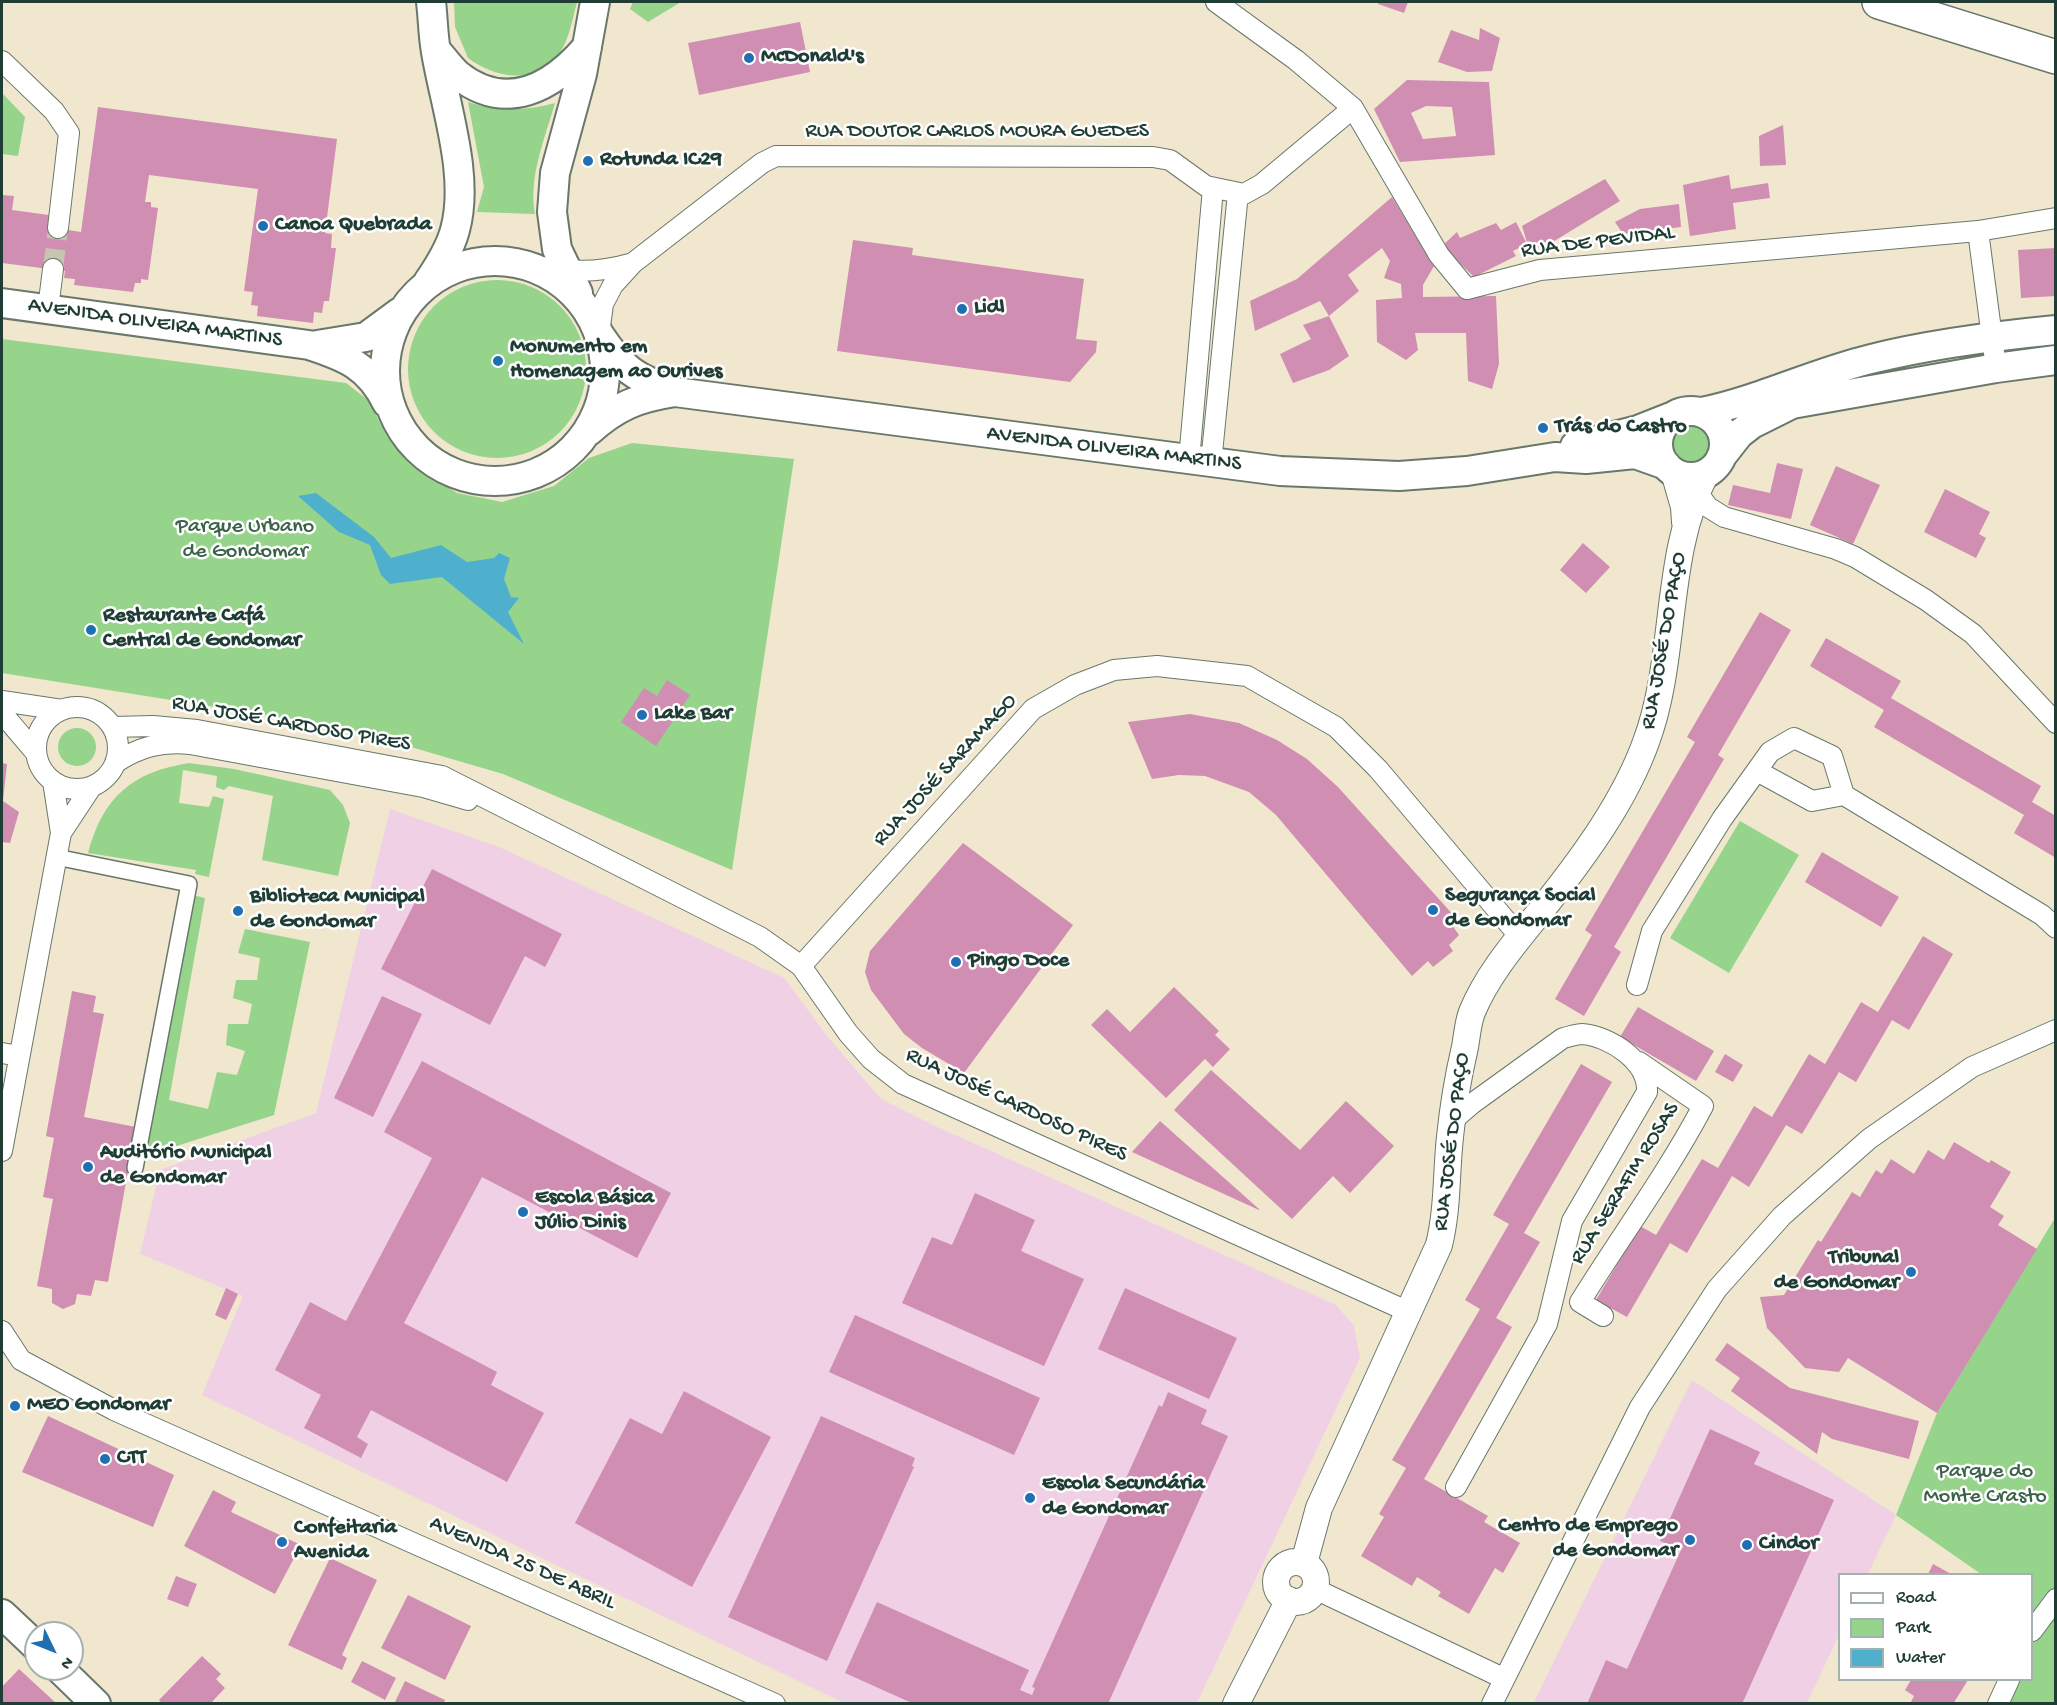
<!DOCTYPE html>
<html>
<head>
<meta charset="utf-8">
<style>
  body { margin:0 }
  #map { position:relative; width:2057px; height:1705px; overflow:hidden; background:#f0e7ce; font-family:"Gochi Hand",sans-serif }
  canvas { display:block }
  .frame { position:absolute; inset:0; border:3px solid #1f3d34; pointer-events:none }
  .legend { position:absolute; left:1838px; top:1573px; width:195px; height:108px; box-sizing:border-box; background:#fff; border:2px solid #a5b1ae; margin:0; padding:8px 10px; list-style:none; font-size:18px; color:#1f3d34 }
  .legend li { display:flex; align-items:center; gap:12px; height:30px }
  .legend b { width:30px; border:2px solid #a5b1ae }
  .north { position:absolute; left:24px; top:1621px; width:60px; height:60px; box-sizing:border-box; background:#fff; border:2px solid #a5b1ae; border-radius:50%; rotate:133deg; font-size:16px; font-weight:700; line-height:24px; text-align:center; color:#1f3d34 }
  .north::after { content:''; display:block; margin:auto; width:21px; height:27px; background:#1f6fb2; clip-path:polygon(50% 0,100% 100%,50% 72%,0 100%) }
</style>
</head>
<body>
<div id="map">
<canvas width="2057" height="1705"></canvas>
<div class="frame"></div>
<ul class="legend">
<li><b style="height:8px;background:#fff"></b>Road</li>
<li><b style="height:16px;background:#95d48a"></b>Park</li>
<li><b style="height:16px;background:#4fb0ce"></b>Water</li>
</ul>
<div class="north">N</div>
</div>
<script>
const c = document.querySelector('canvas').getContext('2d');
c.lineJoin = 'round';
function fillPath(path, color) { c.fillStyle = color; c.fill(path, 'evenodd'); }
function trace(path, color, width, dash) { c.strokeStyle = color; c.lineWidth = width; c.lineCap = dash ? 'butt' : 'round'; c.setLineDash(dash || []); c.stroke(path); }
function label(font, color, halo, rows, align = 'center') {
  c.font = font + ' "Gochi Hand",sans-serif'; c.lineWidth = 5; c.setLineDash([]); c.textBaseline = 'middle'; c.strokeStyle = halo; c.fillStyle = color; for (const [text, x, y, turn = 0] of rows) {
    c.save(); c.translate(x, y); c.rotate((+turn || 0) * Math.PI / 180); c.textAlign = isNaN(turn) ? turn : align; if (halo) c.strokeText(text, 0, 0); c.fillText(text, 0, 0); c.restore();
  }
}
fillPath(new Path2D(`
  M390,809L499,847L784,978L828,1037L881,1099L935,1126L1336,1305L1354,1326L1360,1358L1197,1703H844L202,1395L243,1296L140,1254L160,1170L316,1113Z
  M1692,1380L1896,1515L1868,1574H1840L1839,1635L1807,1703L1533,1704Z`), '#f0d0e5');
fillPath(new Path2D(`
  M454,2H577C572,21 568,47 553,61C528,85 492,76 468,58L455,27Z
  M633,2H681L648,22L630,9Z
  M3,94L25,117L18,156L2,154Z
  M468,102C498,112 525,111 555,103C545,138 528,178 535,214L477,212L484,187Z
  M408 369a89 89 0 1 1 178 0a89 89 0 1 1-178 0Z
  M2,339L346,383L368,400L388,438L416,469L457,493L502,502L554,486L589,458L632,443L794,459L732,870L503,774L346,728L2,673Z
  M1673 443a18 18 0 1 1 36 0a18 18 0 1 1-36 0Z
  M58 747a19 19 0 1 1 38 0a19 19 0 1 1-38 0Z
  M189,763L234,769L330,790L343,805L350,823L338,876L262,860L273,796L229,786L224,790L216,787L217,776L183,770L179,803L209,807L213,796L224,799L209,877L195,874L196,870L88,853C103,797 132,772 189,763Z
  M1740,821L1799,855L1729,973L1670,938Z
  M193,895L205,898L169,1100L208,1109L217,1072L237,1075L245,1051L226,1045L228,1024H248L252,1004L233,998L236,980H257L260,958L238,953L245,929L310,942L274,1115L145,1156Z
  M2055,1218V1703H2009L1999,1680H2032V1574H1981L1896,1515L1937,1413Z`), '#95d48a');
fillPath(new Path2D(`
  M316,493L374,537L391,558L441,545L467,562L494,558L499,553L510,558L504,579L511,597L519,598L508,612L524,644L442,577L390,584L381,575L370,545L339,532L298,496Z`), '#4fb0ce');
fillPath(new Path2D(`
  M1379,2H1408L1404,13L1378,4Z
  M800,22L810,72L699,95L688,43Z
  M1480,28L1500,38L1492,71L1467,72L1438,62L1451,30L1479,40Z
  M1407,80L1489,82L1495,155L1400,162L1374,109ZM1426,106L1452,107L1456,136L1423,139L1411,113Z
  M98,107L337,139L325,233L332,234L331,248H336L329,301H324L322,313L314,312L313,323L257,316L258,306L251,305L253,292L244,291L258,189L149,175L145,202H151V207L158,208L148,280L141,279V283H135L133,292L74,285L75,279L64,278L65,271L2,263V195L14,196L12,210L56,216L55,228L81,232Z
  M1783,125L1786,165L1760,166L1759,136Z
  M1729,175L1731,189L1768,183L1770,198L1733,203L1736,229L1690,236L1683,185Z
  M1605,179L1620,201L1546,246L1529,249L1522,226Z
  M1392,197L1434,266L1423,285V297L1496,296L1499,364L1492,389L1468,381L1466,333H1415L1418,350L1406,360L1377,342L1376,300L1402,298L1401,284L1384,278L1390,261L1382,248L1348,275L1359,291L1329,316L1349,356L1329,370L1293,383L1280,354L1311,339L1303,325L1329,316L1320,301L1255,331L1250,301L1297,279Z
  M1679,204L1681,227L1623,234L1615,222L1640,209Z
  M1516,222L1527,244L1513,251L1516,256L1474,277L1442,246L1457,232L1460,238L1496,223L1501,230Z
  M853,240L913,248L912,255L1084,279L1076,339L1097,341L1096,352L1070,382L837,351Z
  M2056,248V296L2021,298L2018,250Z
  M1777,463L1803,469L1791,519L1728,505L1733,485L1770,493Z
  M1836,466L1880,485L1853,544L1810,525Z
  M1945,489L1990,512L1979,534L1986,538L1976,558L1924,532Z
  M1583,543L1610,567L1586,593L1560,570Z
  M1760,612L1791,630L1718,755L1724,759L1614,947L1621,952L1584,1016L1555,999L1592,935L1585,930L1695,742L1687,737Z
  M1826,638L1901,681L1891,698L2041,786L2032,802L2056,816V858L2014,833L2024,815L1874,727L1884,710L1810,666Z
  M667,680L690,695L656,746L621,722L644,688L657,696Z
  M1190,714L1239,723L1277,740L1307,759L1338,787L1456,918L1452,925L1459,935L1449,945L1453,951L1433,967L1428,961L1412,976L1276,815L1249,792L1205,776L1179,775L1152,779L1128,722Z
  M2,763L7,764L3,801L19,812L10,843L2,842Z
  M963,843L1073,925L964,1073L922,1048L904,1034L871,990L865,972L870,951Z
  M1822,852L1899,897L1881,927L1805,882Z
  M432,869L562,934L545,967L525,956L490,1025L381,969Z
  M1923,936L1953,954L1909,1030L1892,1020L1856,1082L1839,1072L1802,1134L1786,1125L1749,1187L1732,1176L1687,1253L1670,1243L1627,1317L1596,1300L1640,1226L1656,1235L1702,1159L1718,1168L1754,1106L1772,1117L1809,1054L1825,1064L1861,1002L1878,1012Z
  M1174,987L1219,1031L1215,1035L1230,1049L1213,1067L1205,1059L1166,1098L1091,1025L1107,1009L1130,1032Z
  M72,991L96,996L93,1012L104,1014L84,1117L136,1127L108,1282L95,1280L91,1296L77,1294L75,1304L63,1309L52,1303V1289L37,1286L53,1199L43,1197L54,1138L46,1136Z
  M382,996L422,1014L373,1117L334,1098Z
  M1638,1007L1714,1051L1696,1081L1620,1037Z
  M1725,1054L1743,1065L1733,1082L1715,1072Z
  M422,1061L671,1193L637,1258L482,1177L404,1323L497,1372L491,1385L544,1413L507,1482L371,1410L357,1437L368,1444L361,1458L304,1428L321,1395L275,1370L310,1302L346,1321L432,1158L384,1132Z
  M1581,1064L1612,1082L1524,1233L1540,1242L1496,1318L1512,1327L1424,1479L1488,1516L1484,1522L1520,1543L1503,1573L1495,1568L1469,1614L1438,1596L1441,1592L1417,1577L1412,1586L1361,1556L1384,1517L1379,1514L1406,1468L1392,1460L1480,1309L1465,1300L1509,1224L1493,1215Z
  M1211,1070L1300,1150L1346,1101L1394,1146L1350,1193L1333,1176L1292,1219L1174,1110Z
  M1160,1121L1259,1209V1210L1132,1152Z
  M1954,1142L1989,1163L1991,1160L2011,1172L1990,1207L2004,1216L1998,1225L2037,1249L1937,1413L1848,1358L1839,1372L1805,1368L1767,1328L1760,1297L1784,1295L1818,1240L1821,1242L1852,1192L1860,1197L1876,1170L1882,1174L1891,1159L1914,1174L1928,1150L1944,1160Z
  M975,1193L1035,1220L1021,1251L1084,1279L1044,1366L902,1303L932,1237L952,1245Z
  M226,1288L238,1294L226,1320L215,1315Z
  M1125,1288L1237,1338L1209,1399L1098,1349Z
  M855,1315L1040,1398L1014,1455L829,1372Z
  M1727,1343L1790,1388L1919,1421L1909,1459L1832,1439L1822,1432L1817,1454L1731,1391L1740,1378L1715,1360Z
  M684,1391L771,1437L692,1587L575,1523L630,1418L662,1434Z
  M1168,1392L1207,1410L1201,1424L1228,1436L1108,1704H914L845,1673L877,1602L1029,1670L1020,1690L1032,1695L1035,1688L1032,1687L1159,1405L1162,1407Z
  M48,1416L174,1475L153,1527L22,1472Z
  M821,1416L915,1458L912,1466L914,1467L827,1661L728,1617Z
  M1710,1429L1760,1452L1754,1464L1834,1500L1742,1704H1587L1606,1660L1627,1669L1681,1550L1660,1541Z
  M213,1490L236,1502L231,1512L301,1545L275,1594L184,1546Z
  M330,1558L377,1580L342,1655L347,1658L342,1670L288,1645Z
  M1933,1564L1951,1574H1928Z
  M176,1576L197,1584L188,1607L167,1599Z
  M408,1595L471,1626L445,1680L381,1648Z
  M202,1656L221,1674L216,1679L225,1688L210,1704H162L159,1700Z
  M362,1661L396,1678L385,1700L351,1682Z
  M19,1669L57,1704H2V1687Z
  M1911,1680H1968L1953,1704H1910L1914,1696L1905,1690Z
  M405,1681L445,1700L444,1704L395,1702Z`), '#d08eb3');
trace(new Path2D(`
  M53,269L58,228`), '#c6c5af', 20, [20, 10]);
const pedestrian = new Path2D(`
  M56,857L189,884L135,1168`);
const minor = new Path2D(`
  M1216,2L1296,60L1353,108L1439,255L1467,289L1540,270L1978,231L2056,218
  M2,61L54,111L69,133L58,228
  M1978,231L1996,368
  M526,265C567,271 591,275 633,263
  M48,309L53,269
  M599,334L603,304L613,285L633,263L762,163L776,156L1153,157L1170,160L1206,186L1244,194L1262,184L1353,108
  M1189,460L1213,188
  M1211,463L1238,193
  M1697,492L1708,507L1724,517L1836,549L1855,557L1926,600L1973,634L2056,723
  M2,701L62,710
  M36 748a41 41 0 1 1 82 0a41 41 0 1 1-82 0Z
  M2,713L36,753
  M113,727L153,726L197,730L442,776L760,937L801,966L848,1033L871,1059L903,1084L1409,1312
  M115,763C139,747 161,741 190,744L423,787L468,800
  M1757,771L1812,801L1844,795
  M61,833L92,786
  M801,966L1033,709L1075,685L1114,670L1157,666L1247,676L1336,727L1378,769L1520,937
  M1637,985L1652,931L1722,819L1770,752L1794,738L1832,756L1844,795L2042,915L2056,928
  M2,1053L19,1056
  M1452,1121L1473,1103L1563,1038C1569,1037 1576,1034 1582,1034C1610,1036 1649,1062 1647,1092L1572,1221L1547,1324L1456,1487
  M2,1151L61,833L53,781
  M1603,1316L1580,1302C1621,1236 1667,1174 1703,1106L1639,1062
  M2,1331L21,1360L114,1410L775,1704
  M1315,1589L1503,1678
  M2032,1631L2056,1599
  M1492,1704L1640,1407L1717,1289L1782,1216L1869,1139L1972,1067L2056,1030
  M1998,1704L2009,1680`);
const tertiary = new Path2D(`
  M1674,472L1684,507L1685,522
  M1276 1582a20 20 0 1 1 40 0a20 20 0 1 1-40 0Z
  M1304,1563L1319,1508L1439,1245C1448,1208 1446,1173 1450,1137C1453,1107 1458,1077 1465,1047C1467,1036 1468,1022 1472,1012C1489,971 1520,937 1547,903C1585,855 1625,800 1646,742C1678,656 1663,556 1706,473
  M1236,1704L1289,1600`);
const secondary = new Path2D(`
  M436,50C443,58 450,68 458,75C506,113 552,88 587,47
  M385 371a110 110 0 1 1 220 0a110 110 0 1 1-220 0Z
  M428,282C439,266 450,249 455,230C470,176 445,106 436,52C433,35 433,18 431,2
  M578,293L557,249L552,212L555,173L582,74L595,2
  M2,303L309,345C346,357 369,366 387,403
  M599,334C622,369 635,378 675,392L1280,471L1399,476L1467,471L1555,457L1586,459L1635,454L1666,465
  M317,345L366,337L400,312
  M1658 444a33 33 0 1 1 66 0a33 33 0 1 1-66 0Z
  M1702,412C1760,400 1813,373 1871,359C1931,344 1994,336 2056,330
  M589,431C617,406 637,398 675,392
  M1575,446L1638,430L1671,417
  M1721,457L1739,434L1752,424L1792,404L1996,368L2056,360
  M2,1614L36,1646
  M60,1669L96,1704`);
const motorway = new Path2D(`
  M1879,2L2056,57`);
trace(pedestrian, '#68786a', 18);
trace(minor, '#68786a', 22);
trace(tertiary, '#68786a', 28);
trace(secondary, '#68786a', 32);
trace(motorway, '#68786a', 36);
trace(pedestrian, '#fff', 15);
trace(minor, '#fff', 20);
trace(tertiary, '#fff', 26);
trace(secondary, '#fff', 28);
trace(motorway, '#fff', 33);
for (const [x, y, r, color] of [
  [749,58,6,"#1f6fb2"],
  [588,161,6,"#1f6fb2"],
  [263,226,6,"#1f6fb2"],
  [962,309,6,"#1f6fb2"],
  [498,361,6,"#1f6fb2"],
  [1543,428,6,"#1f6fb2"],
  [91,630,6,"#1f6fb2"],
  [642,715,6,"#1f6fb2"],
  [1433,910,6,"#1f6fb2"],
  [238,911,6,"#1f6fb2"],
  [956,962,6,"#1f6fb2"],
  [88,1167,6,"#1f6fb2"],
  [523,1212,6,"#1f6fb2"],
  [1911,1272,6,"#1f6fb2"],
  [15,1406,6,"#1f6fb2"],
  [105,1459,6,"#1f6fb2"],
  [1030,1498,6,"#1f6fb2"],
  [1690,1540,6,"#1f6fb2"],
  [282,1542,6,"#1f6fb2"],
  [1747,1545,6,"#1f6fb2"]
]) { const dot = new Path2D(); dot.arc(x, y, r, 0, 2 * Math.PI); c.fillStyle = color; c.fill(dot); trace(dot, '#fff', 2); }
label('bold 22px', '#1f3d34', '#fff', [
  ["McDonald's",761,58],
  ["Rotunda IC29",600,161],
  ["Canoa Quebrada",275,226],
  ["Lidl",974,309],
  ["Monumento em",510,348],
  ["Homenagem ao Ourives",510,373],
  ["Trás do Castro",1555,428],
  ["Restaurante Cafá",103,617],
  ["Central de Gondomar",103,642],
  ["Lake Bar",654,715],
  ["Segurança Social",1445,897],
  ["de Gondomar",1445,922],
  ["Biblioteca Municipal",250,898],
  ["de Gondomar",250,923],
  ["Pingo Doce",968,962],
  ["Auditório Municipal",100,1154],
  ["de Gondomar",100,1179],
  ["Escola Básica",535,1199],
  ["Júlio Dinis",535,1224],
  ["Tribunal",1899,1259,"right"],
  ["de Gondomar",1899,1284,"right"],
  ["MEO Gondomar",27,1406],
  ["CTT",117,1459],
  ["Escola Secundária",1042,1485],
  ["de Gondomar",1042,1510],
  ["Centro de Emprego",1678,1527,"right"],
  ["de Gondomar",1678,1552,"right"],
  ["Confeitaria",294,1529],
  ["Avenida",294,1554],
  ["Cindor",1759,1545]
], 'left');
label('22px', '#1f3d34', '#fff', [
  ["RUA DOUTOR CARLOS MOURA GUEDES",977,133],
  ["RUA DE PEVIDAL",1598,243,-7],
  ["AVENIDA OLIVEIRA MARTINS",155,324,8],
  ["AVENIDA OLIVEIRA MARTINS",1114,450,7],
  ["RUA JOSÉ DO PAÇO",1665,641,-80],
  ["RUA JOSÉ CARDOSO PIRES",291,725,10],
  ["RUA JOSÉ SARAMAGO",946,771,-47],
  ["RUA JOSÉ CARDOSO PIRES",1016,1106,25],
  ["RUA JOSÉ DO PAÇO",1453,1142,-83],
  ["RUA SERAFIM ROSAS",1626,1184,-58],
  ["AVENIDA 25 DE ABRIL",522,1564,24]
]);
label('22px', '#3c634a', '#fff', [
  ["Parque Urbano",245,528],
  ["de Gondomar",245,553],
  ["Parque do",1985,1473],
  ["Monte Crasto",1985,1498]
]);
</script>
</body>
</html>
